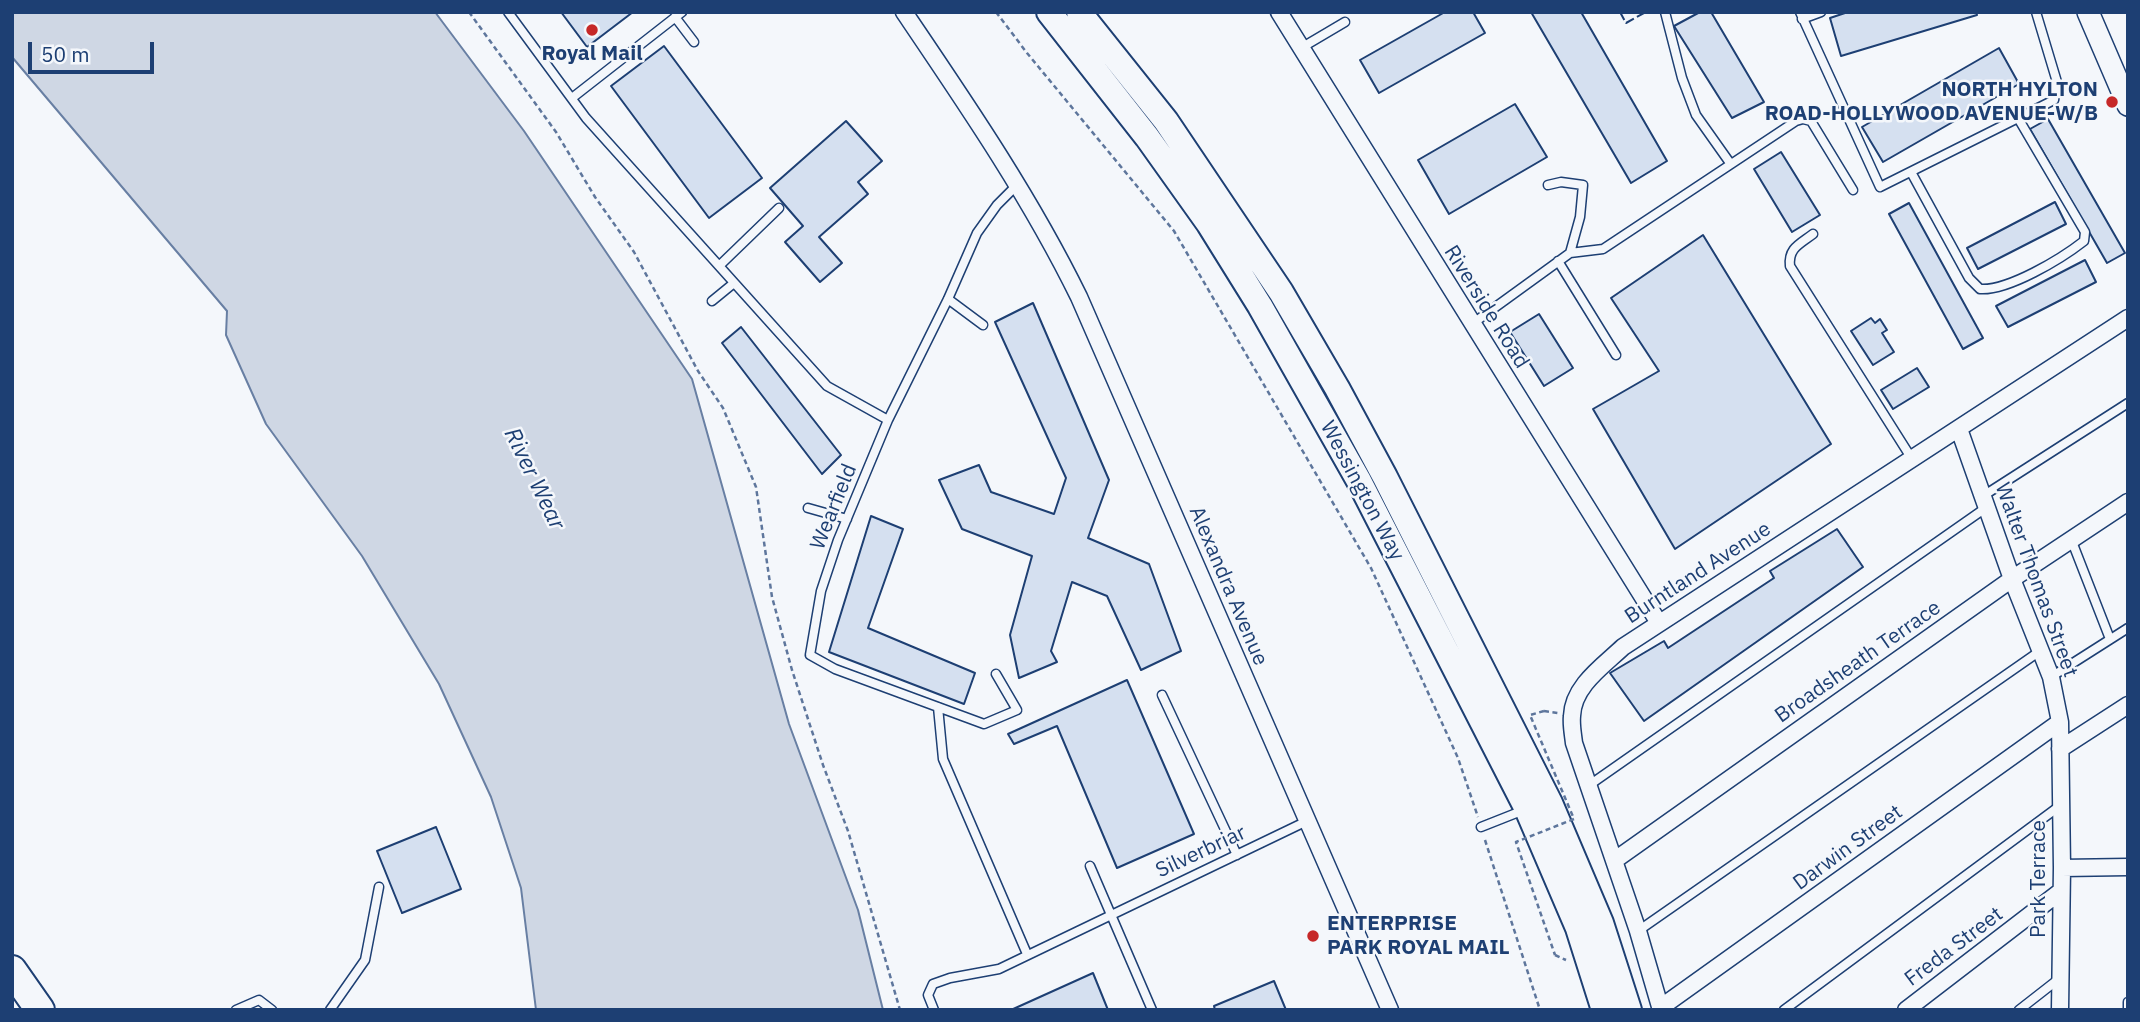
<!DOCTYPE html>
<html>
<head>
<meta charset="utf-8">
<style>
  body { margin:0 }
  #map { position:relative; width:2140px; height:1022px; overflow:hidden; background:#f4f7fb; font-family:"IBM Plex Sans",sans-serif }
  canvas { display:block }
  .frame { position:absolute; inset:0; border:14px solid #1d3f73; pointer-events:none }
  .scale { position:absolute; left:28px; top:42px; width:126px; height:32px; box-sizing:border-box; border:4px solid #1d3f73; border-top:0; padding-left:9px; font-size:21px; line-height:24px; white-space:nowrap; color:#1d3f73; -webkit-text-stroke:5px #f4f7fb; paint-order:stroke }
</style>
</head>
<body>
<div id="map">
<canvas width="2140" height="1022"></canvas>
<div class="frame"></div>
<div class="scale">50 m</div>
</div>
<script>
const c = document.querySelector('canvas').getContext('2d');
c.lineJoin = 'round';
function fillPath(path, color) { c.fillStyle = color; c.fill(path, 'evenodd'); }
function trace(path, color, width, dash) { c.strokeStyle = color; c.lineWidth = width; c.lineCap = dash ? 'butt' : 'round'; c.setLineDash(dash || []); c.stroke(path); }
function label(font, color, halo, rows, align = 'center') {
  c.font = font + ' "IBM Plex Sans",sans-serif'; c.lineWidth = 5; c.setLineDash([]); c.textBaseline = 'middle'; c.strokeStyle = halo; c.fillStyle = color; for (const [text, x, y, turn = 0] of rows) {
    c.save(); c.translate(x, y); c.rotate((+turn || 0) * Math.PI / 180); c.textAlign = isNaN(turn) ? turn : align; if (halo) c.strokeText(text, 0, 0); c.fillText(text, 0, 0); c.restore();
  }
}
const water = new Path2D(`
  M12,12H435L524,131L692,379L789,724L858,910L883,1010H536L521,888L491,797L439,684L362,556L266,424L226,335L227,311L12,57Z`);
fillPath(water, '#cfd7e4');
trace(water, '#687fa3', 2);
const building = new Path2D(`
  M561,12H633L587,47Z
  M1445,12H1473L1485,33L1379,93L1360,60Z
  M1531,12H1581L1667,161L1631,183Z
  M1700,12H1711L1764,102L1732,118L1674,26Z
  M1848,12H1976L1977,15L1841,56L1830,18Z
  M664,46L762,178L709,218L611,86Z
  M1999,48L2019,84L1883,162L1862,127Z
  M1515,104L1547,157L1449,214L1418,160Z
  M2048,119L2125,253L2107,263L2030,129Z
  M846,121L882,161L858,182L868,194L819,237L842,263L820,282L785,242L803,226L770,188Z
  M1781,152L1820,215L1792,232L1754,169Z
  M2055,202L2066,224L1978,269L1967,248Z
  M1909,203L1983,338L1963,349L1889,214Z
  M1703,235L1831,444L1675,549L1593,409L1659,371L1611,298Z
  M2085,260L2096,282L2008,327L1996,306Z
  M1033,303L1109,480L1088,538L1149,564L1181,651L1141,670L1107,596L1072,582L1051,651L1057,662L1019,678L1010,635L1032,556L962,529L939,480L979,465L991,492L1054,514L1066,478L995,322Z
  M1539,314L1573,368L1544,386L1510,332Z
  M1871,318L1875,323L1880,319L1887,330L1882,333L1894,352L1873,365L1851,331Z
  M741,327L841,455L822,474L722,343Z
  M1917,368L1929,387L1893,409L1881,390Z
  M871,516L903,529L868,628L975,673L964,704L829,652Z
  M1837,529L1863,567L1644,721L1610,673L1664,641L1668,648L1774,578L1770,571Z
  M1127,680L1194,834L1117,868L1057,726L1014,744L1008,734Z
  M436,827L461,889L402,913L377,851Z
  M1093,973L1108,1010H1011Z
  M1274,981L1286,1010H1215L1214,1006Z`);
fillPath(building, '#d5e0f0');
trace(building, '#1d3f73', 2);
const lane = new Path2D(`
  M508,12L586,118L827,386L888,420
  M1665,12L1682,78L1696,115L1730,163
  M1800,12L1880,187L2054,100L2057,82L2036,12
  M675,17L694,42
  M1802,19L1821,12
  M1301,48L1345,22
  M572,98L682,12
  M1911,172L1969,278L1980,289C2008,291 2061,259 2084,241L2085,232L2018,118
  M1548,185L1561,182L1583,185L1580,217L1570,253
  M1813,234C1800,244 1788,248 1790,266L1912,459
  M1558,261L1616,355
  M719,266L779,208
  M948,299L983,325
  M712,301L734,283
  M1472,324L1570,253L1603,249L1796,121L1803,119L1811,121L1853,190
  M1983,496L2128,403
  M808,508L847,519
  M2071,539L2110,639
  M996,674L1017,710L984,724L835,669L810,655L821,591L838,540L888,420L948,299L977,233L997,205L1017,185
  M2051,677L2128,628
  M1162,695L1237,855
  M938,707L943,759L1027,954
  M1588,786L1987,507
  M1481,827L1524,810
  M1090,866L1152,1010
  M1638,931L2040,651
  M236,1010L259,1000L272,1010
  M330,1010L365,960L379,887
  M934,1010L928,995L933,984L950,978L999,969L1307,821
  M1784,1010L2061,805
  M2019,1010L2060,978
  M2128,1010V1002`);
const street = new Path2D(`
  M904,12C967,105 1030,197 1079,297L1390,1010
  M1279,12L1659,623
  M1959,429L2012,579L2051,677L2060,722L2062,868L2060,1010
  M2060,749L2128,705
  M1615,860L2012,579L2128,502
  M2062,868L2128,867
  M1660,1008L2060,722
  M1661,1010L1638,931L1574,743C1573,734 1571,725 1572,716C1573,686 1603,666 1623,647L2128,318
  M1906,1010L2061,891`);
const secondary = new Path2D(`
  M2088,12L2128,105`);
const primary = new Path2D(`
  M1049,12L1147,137L1209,224L1260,306L1359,481L1527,809L1578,928L1604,1010
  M1079,12L1166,121L1281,292L1337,388L1385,477L1550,803L1601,923L1629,1010`);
const highway = new Path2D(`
  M12,970L40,1010`);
trace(lane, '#1d3f73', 11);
trace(street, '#1d3f73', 19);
trace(secondary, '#1d3f73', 24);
trace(primary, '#1d3f73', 28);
trace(highway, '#1d3f73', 32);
trace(new Path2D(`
  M469,12L556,132L595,197L634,252L698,371L723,408L756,487L772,597L792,670L823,765L848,831L900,1010
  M996,12L1027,53L1174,231L1371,568L1458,758L1478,817
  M1544,711L1558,713
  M1485,840L1540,1010
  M1555,955L1566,960`), '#5e769c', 2.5, [5, 3.5]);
trace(lane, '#f4f7fb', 8);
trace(street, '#f4f7fb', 16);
trace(secondary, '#f4f7fb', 21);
trace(primary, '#f4f7fb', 24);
trace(highway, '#f4f7fb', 28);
trace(new Path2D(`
  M1544,711L1530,715L1574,819L1516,842L1555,955`), '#5e769c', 2.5, [5, 3.5]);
trace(new Path2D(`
  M1620,12L1626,23L1646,12`), '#1d3f73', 2, [9, 3.5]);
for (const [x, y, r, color] of [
  [592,30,7,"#c62828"],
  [2112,102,7,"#c62828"],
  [1313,936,7,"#c62828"]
]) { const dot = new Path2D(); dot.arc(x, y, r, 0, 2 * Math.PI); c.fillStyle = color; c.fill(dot); trace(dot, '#f4f7fb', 2.5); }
label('bold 21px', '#1d3f73', '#f4f7fb', [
  ["Royal Mail",592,54],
  ["NORTH HYLTON",2098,90,"right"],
  ["ROAD-HOLLYWOOD AVENUE-W/B",2098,114,"right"],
  ["ENTERPRISE",1327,924,"left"],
  ["PARK ROYAL MAIL",1327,948,"left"]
]);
label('21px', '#1d3f73', '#f4f7fb', [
  ["Riverside Road",1486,307,58],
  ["Wessington Way",1362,491,62],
  ["Wearfield",834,507,-68],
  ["Burntland Avenue",1698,573,-33],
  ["Walter Thomas Street",2036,580,70],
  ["Alexandra Avenue",1228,586,67],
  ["Broadsheath Terrace",1858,662,-35],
  ["Darwin Street",1848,848,-36],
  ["Silverbriar",1201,852,-25],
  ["Park Terrace",2039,879,-90],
  ["Freda Street",1954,947,-37]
]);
label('italic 23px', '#1d3f73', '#f4f7fb', [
  ["River Wear",534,479,64]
]);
</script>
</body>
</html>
